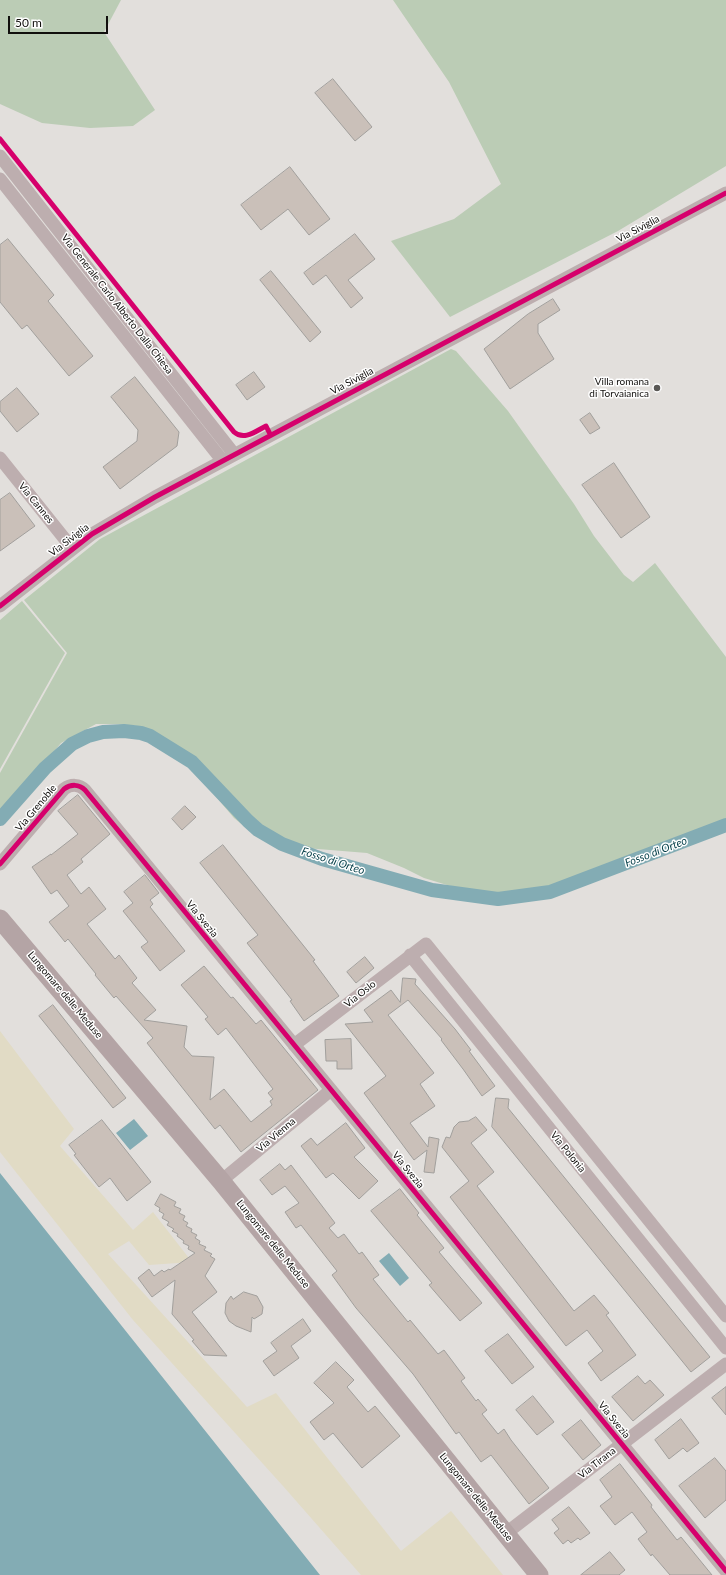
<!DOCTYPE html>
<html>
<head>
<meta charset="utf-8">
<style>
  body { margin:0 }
  #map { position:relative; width:726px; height:1575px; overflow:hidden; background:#e2dfdc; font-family:Lato,sans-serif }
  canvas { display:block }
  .scale { position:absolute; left:8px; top:16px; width:100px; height:18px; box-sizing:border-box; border:2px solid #110f0d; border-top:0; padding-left:5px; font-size:12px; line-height:14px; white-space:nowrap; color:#110f0d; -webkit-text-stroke:3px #fff; paint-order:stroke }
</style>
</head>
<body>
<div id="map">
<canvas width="726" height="1575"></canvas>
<div class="scale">50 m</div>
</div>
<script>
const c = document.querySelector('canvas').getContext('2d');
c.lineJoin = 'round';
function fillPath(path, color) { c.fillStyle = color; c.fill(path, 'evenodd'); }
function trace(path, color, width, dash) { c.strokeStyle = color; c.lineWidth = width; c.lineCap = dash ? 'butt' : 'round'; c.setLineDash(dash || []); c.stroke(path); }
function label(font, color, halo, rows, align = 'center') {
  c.font = font + ' Lato,sans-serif'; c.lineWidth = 3; c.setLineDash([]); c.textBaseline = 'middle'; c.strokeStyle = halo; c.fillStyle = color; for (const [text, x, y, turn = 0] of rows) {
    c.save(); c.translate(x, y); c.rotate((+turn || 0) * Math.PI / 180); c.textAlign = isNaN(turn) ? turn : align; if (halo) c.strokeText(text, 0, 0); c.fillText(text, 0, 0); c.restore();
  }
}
fillPath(new Path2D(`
  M0,0H121L104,32L155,110L133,126L90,128L42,123L0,104Z
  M393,0H726V166L618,231L450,317L391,241L454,219L501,184L449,82Z
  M451,349L456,351L508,411L574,504L594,536L624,575L633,582L655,563L726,657V824L706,838L634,867L585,876L547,889L509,894L473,892L447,885L424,878L404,868L367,853L281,846L268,842L256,836L234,818L184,759L165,742L137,726L118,724H96L61,743L26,785L0,814V773L67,653L24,600L100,539Z
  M22,601L65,653L0,769V620Z`), '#bbccb5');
fillPath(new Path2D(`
  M0,1031L74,1129L60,1146L133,1230L153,1212L192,1262L149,1265L129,1241L108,1254L247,1407L276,1393L401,1551L451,1511L503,1575H361L283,1486L133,1320L0,1152Z`), '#e1dbc5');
fillPath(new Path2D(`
  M134,1119L148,1136L130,1150L116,1133Z
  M0,1173L320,1575H0Z
  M389,1253L409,1278L400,1286L379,1261Z`), '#83acb4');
trace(new Path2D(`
  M0,819L45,768L72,744L88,736L103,732L124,731L141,733L150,736L192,762L248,821L258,830L282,844L322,859L432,890L498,899L550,892L726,825`), '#83acb4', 14);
const building = new Path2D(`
  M333,79L372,127L355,141L315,93Z
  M290,167L330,219L309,235L288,209L261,230L241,205Z
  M355,234L375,259L348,280L363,298L351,308L326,275L313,285L304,273Z
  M8,239L54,295L48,301L93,356L69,376L27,325L22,329L0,302V245Z
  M271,271L321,332L310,342L260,280Z
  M553,299L560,310L538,324V333L554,359L510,389L484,349L528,314Z
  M254,372L265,387L247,400L236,385Z
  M135,377L179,432L177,446L120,489L103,467L137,441L138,430L111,397Z
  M17,388L39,414L17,432L0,411V402Z
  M590,413L600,428L590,434L580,420Z
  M614,463L650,517L621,538L582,485Z
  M10,493L35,526L0,551V500Z
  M78,795L110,834L81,859L83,862L67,875L81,894L89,887L106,909L87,924L115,959L119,955L137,978L132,983L156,1010L144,1020L187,1026L184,1047L192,1056L214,1057L210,1100L224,1089L251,1122L272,1105L270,1101L273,1099L268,1093L273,1089L226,1028L218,1035L205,1019L208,1017L181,985L204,966L231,998L233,997L256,1024L261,1020L318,1090L241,1152L220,1125L215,1129L147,1043L153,1038L116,996L114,998L95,975L96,974L68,939L65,942L49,922L69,906L57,890L51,894L32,867L51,854V855L78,834L58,811Z
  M185,806L196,817L182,830L172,819Z
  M223,845L315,960L313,961L339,996L304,1021L290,1001L292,1000L247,943L258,935L200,863Z
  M145,875L159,893L150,900L153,904L150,907L185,951L160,971L141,947L148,942L123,911L133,903L124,892Z
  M365,957L374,968L356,983L347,972Z
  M403,978L416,979L415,984L455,1029L471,1050L469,1051L495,1086L482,1096L463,1069L441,1040L442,1039L408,1000L388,1015L434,1073L420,1084L435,1106L410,1123L428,1147L429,1137L439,1139L434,1173L424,1172L427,1150L414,1160L364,1093L386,1076L345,1024L373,1022L364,1010L391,990L400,1002Z
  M53,1005L126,1098L113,1108L39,1016Z
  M351,1039L352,1069H337V1061H326L325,1040Z
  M496,1098L509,1099L508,1108L710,1357L691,1372L492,1127Z
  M476,1117L487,1130L471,1143L494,1172L477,1186L574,1311L594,1295L609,1313L606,1315L636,1355L601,1381L588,1363L603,1351L587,1330L566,1346L450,1197L469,1181L442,1147L446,1137L450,1138L454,1127L459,1122L468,1121Z
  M102,1120L151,1182L127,1201L110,1178L99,1187L74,1155L76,1154L69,1145Z
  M346,1123L365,1148L354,1157L378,1181L359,1199L333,1173L326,1178L301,1146L311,1138L317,1145Z
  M280,1164L285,1170L291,1165L335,1223L329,1228L338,1238L344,1234L359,1254L362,1252L379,1275L373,1279L408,1322L410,1320L438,1354L444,1350L465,1378L461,1381L476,1401L478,1399L487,1410L482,1414L498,1434L504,1429L511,1440L549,1488L529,1504L491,1455L481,1462L459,1432L456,1434L413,1374L356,1308L332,1275L337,1271L301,1225L296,1228L285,1212L299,1203L285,1186L272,1195L260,1180Z
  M400,1189L419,1213L417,1215L444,1248L439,1252L482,1303L460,1321L429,1285L432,1283L371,1211Z
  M161,1194L176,1202L174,1206L181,1209L179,1213L185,1216L183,1220L188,1223L186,1226L192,1229L191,1232L197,1235L195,1238L200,1241L199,1244L206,1247L204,1250L212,1254L210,1256L215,1259L205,1276L217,1292L192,1312L227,1356L204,1355L192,1341L194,1340L172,1314L175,1280L152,1297L138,1278L149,1269L154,1276L162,1270L164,1272L169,1269L170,1270L195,1253L188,1249L189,1246L183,1243L184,1241L177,1236L178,1234L172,1231L174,1229L167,1225L169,1222L162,1218L164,1214L159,1211L160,1208L155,1205Z
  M244,1292L257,1296L263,1307L262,1314L254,1319L252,1317L251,1332L236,1326L229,1321L225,1313L226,1303L231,1296L233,1299Z
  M303,1319L311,1331L291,1346L299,1358L274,1376L263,1361L277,1351L271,1343Z
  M508,1334L534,1367L512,1384L485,1351Z
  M336,1362L354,1380L347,1387L368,1412L375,1406L400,1436L362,1468L333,1433L324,1440L310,1422L334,1403L314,1383Z
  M638,1376L645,1384L650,1380L664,1395L633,1421L612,1397Z
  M726,1387V1415L712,1398Z
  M533,1396L554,1422L537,1435L516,1410Z
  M681,1419L699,1443L687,1452L683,1448L669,1459L655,1440Z
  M581,1420L601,1445L583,1460L562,1435Z
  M715,1458L726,1471V1500L705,1518L679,1486Z
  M620,1464L652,1505L651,1507L677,1540L681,1537L712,1575H670L652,1554L651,1556L638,1539L647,1532L632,1512L615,1525L600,1506L612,1497L600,1480Z
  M569,1507L590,1533L580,1540L578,1538L571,1543L568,1540L563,1544L554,1533L559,1529L552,1520Z
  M610,1552L625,1570L619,1575H581Z`);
fillPath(building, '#cac0b9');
trace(building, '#a19f9c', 1);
trace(new Path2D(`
  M0,156L234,454
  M0,179L222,460
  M0,458L72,548
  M0,606L92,534L155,497L726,193
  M0,864L64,789C71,784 79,784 85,790L726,1571
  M410,955L726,1348
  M294,1045L426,944L726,1316
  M221,1181L331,1090
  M505,1534L726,1364`), '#bdaeaf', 13);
trace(new Path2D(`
  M0,919L221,1181L539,1575`), '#b4a4a5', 19);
trace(new Path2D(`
  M0,139L234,432C244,441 256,431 266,426L270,434
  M0,606L92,534L155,497L726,193
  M0,864L64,789C71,784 79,784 85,790L726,1571`), '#d6006c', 5);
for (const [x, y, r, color] of [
  [657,388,4,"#5a5855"]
]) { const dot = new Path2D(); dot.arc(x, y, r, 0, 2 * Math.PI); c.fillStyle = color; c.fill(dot); trace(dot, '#fff', 1.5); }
label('10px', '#110f0d', '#fff', [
  ["Via Siviglia",638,229,-28],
  ["Via Generale Carlo Alberto Dalla Chiesa",117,304,52],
  ["Via Siviglia",352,381,-28],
  ["Via Cannes",36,503,51],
  ["Via Siviglia",69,540,-37],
  ["Via Grenoble",36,808,-50],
  ["Via Svezia",202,919,51],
  ["Via Oslo",360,994,-38],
  ["Lungomare delle Meduse",65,995,50],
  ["Via Vienna",276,1135,-40],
  ["Via Polonia",568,1152,51],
  ["Via Svezia",408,1170,51],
  ["Lungomare delle Meduse",273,1244,51],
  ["Via Svezia",614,1420,51],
  ["Via Tirana",597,1463,-38],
  ["Lungomare delle Meduse",476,1497,51]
]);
label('10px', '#110f0d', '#fff', [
  ["Villa romana",649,382],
  ["di Torvaianica",649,394]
], 'right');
label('italic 11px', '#013c46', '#fff', [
  ["Fosso di Orteo",656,852,-21],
  ["Fosso di Orteo",333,861,18]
]);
</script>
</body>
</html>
